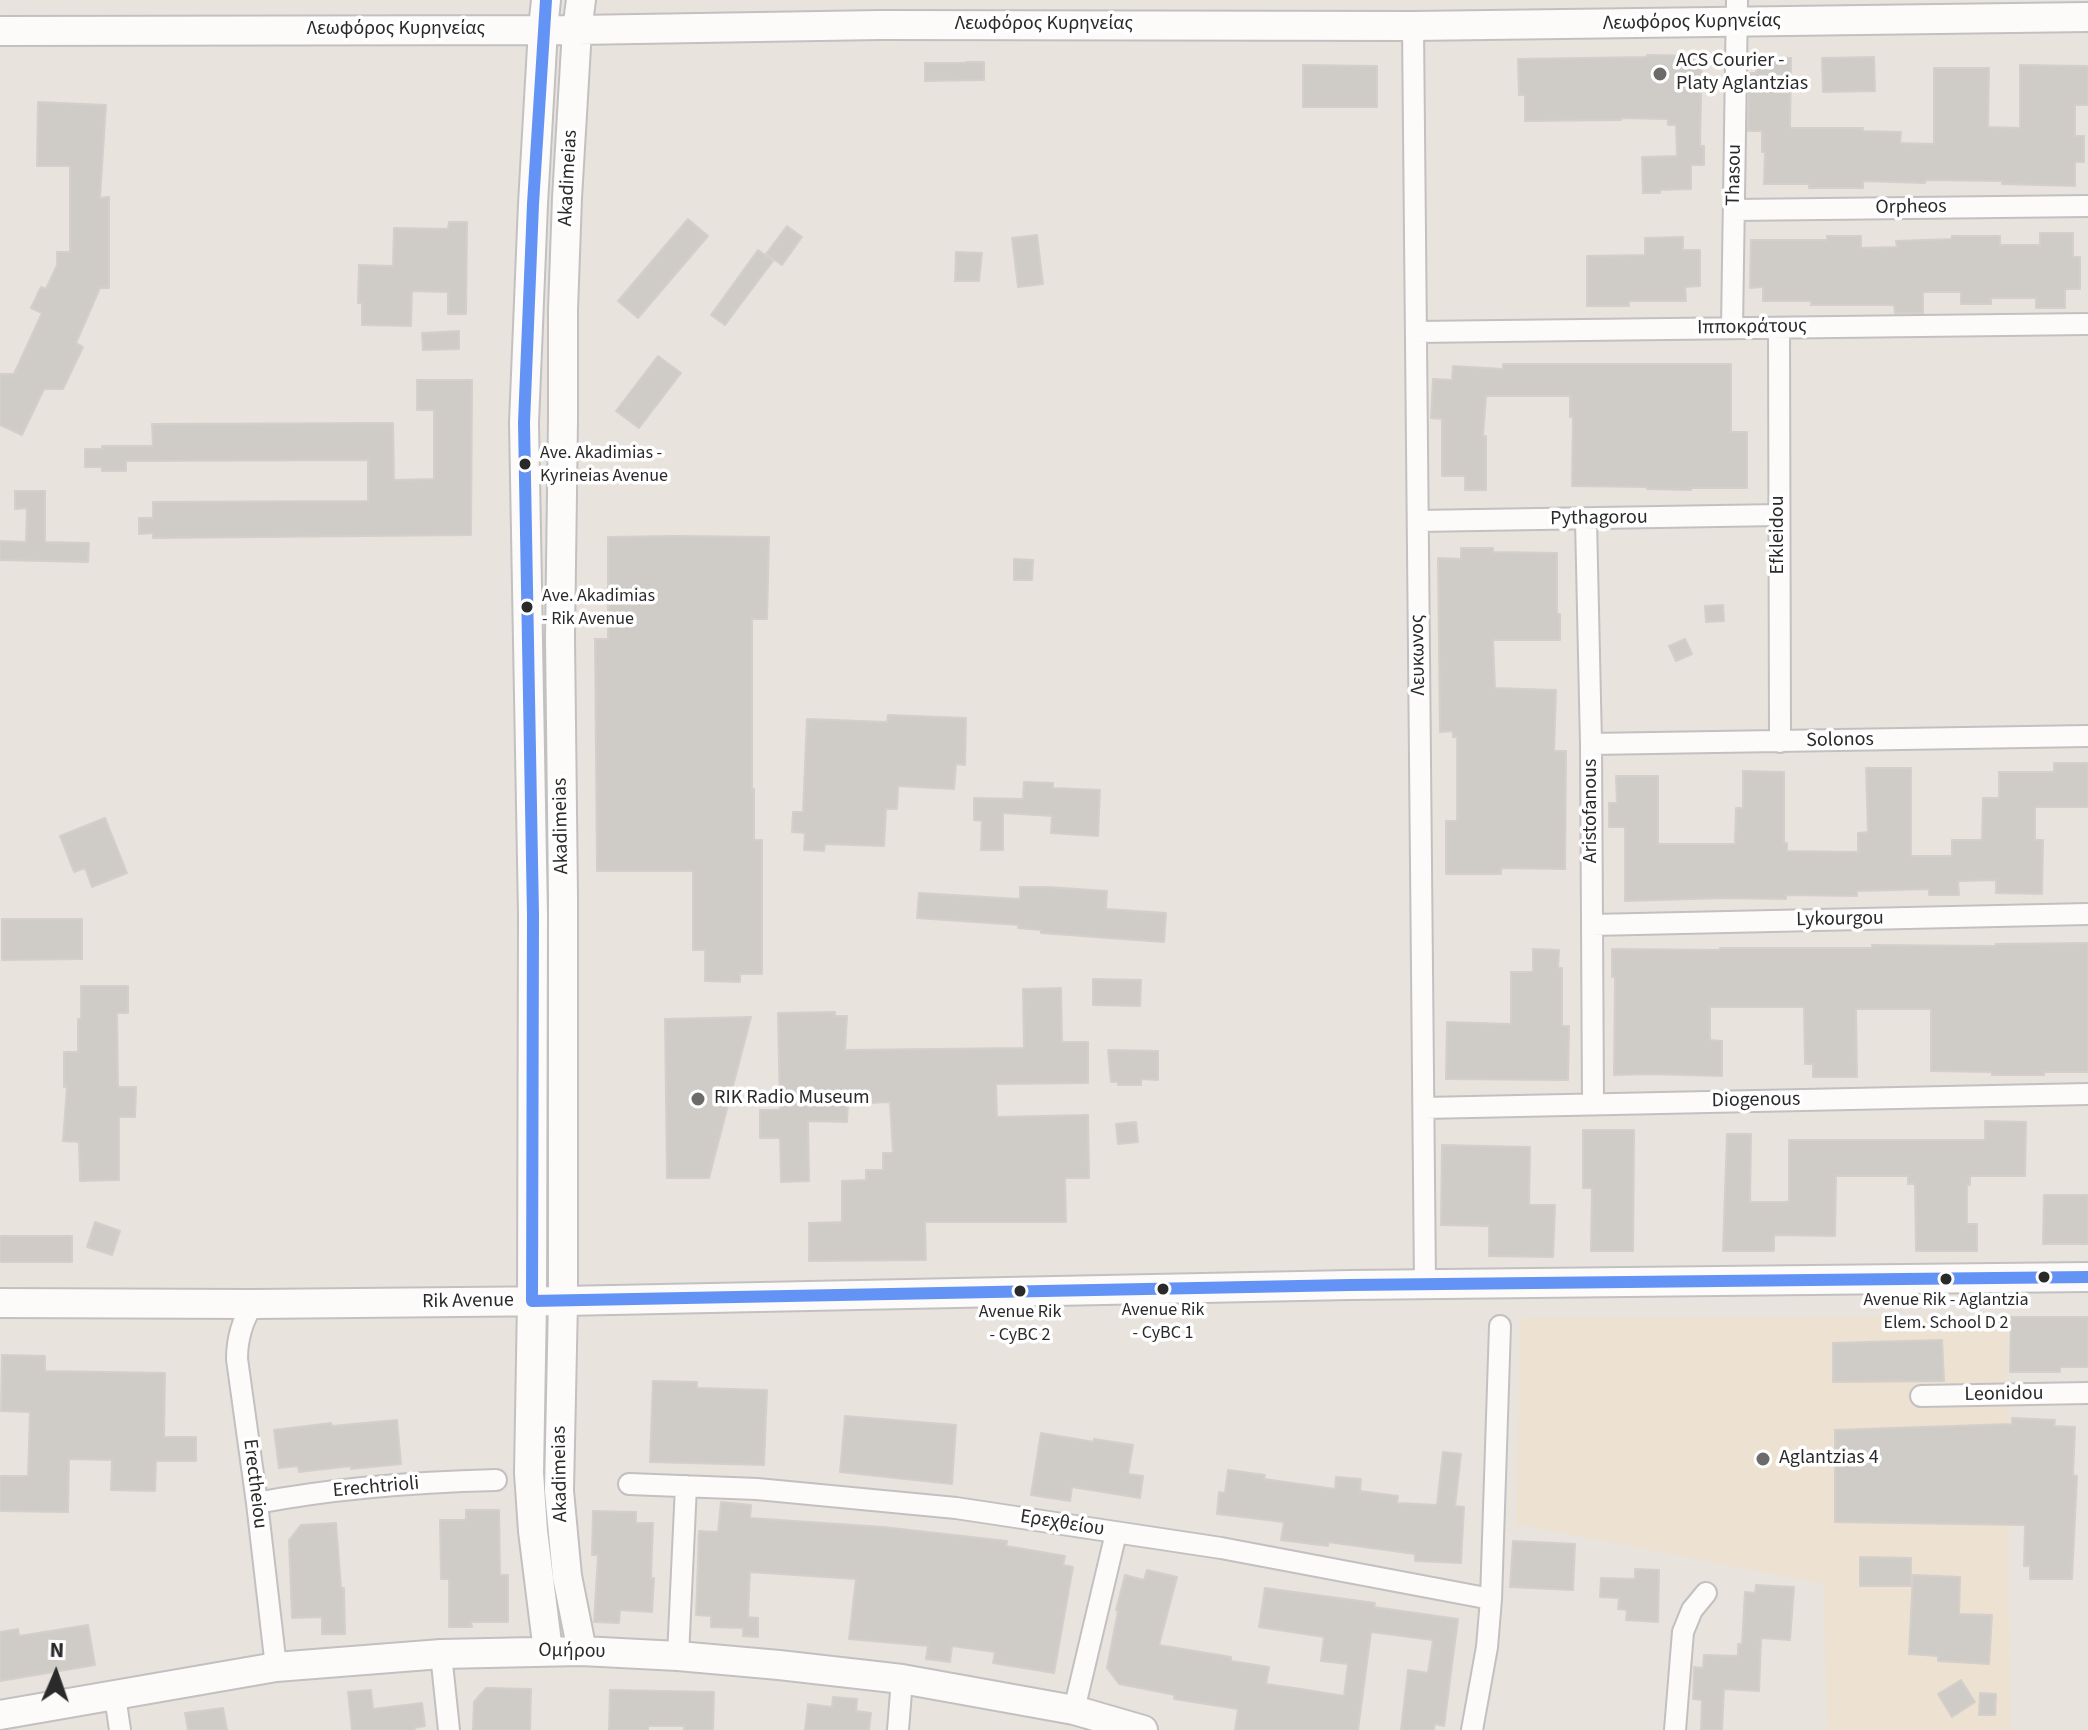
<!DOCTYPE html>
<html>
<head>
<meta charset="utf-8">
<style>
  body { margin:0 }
  #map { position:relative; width:2088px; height:1730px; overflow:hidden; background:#e9e3de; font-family:"Source Sans 3",sans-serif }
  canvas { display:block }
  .north { position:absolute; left:16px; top:1634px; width:80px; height:80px; -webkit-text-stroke:6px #fff; paint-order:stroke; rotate:2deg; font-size:22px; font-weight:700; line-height:32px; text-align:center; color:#2a2a2a }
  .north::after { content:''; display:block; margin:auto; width:28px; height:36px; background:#2a2a2a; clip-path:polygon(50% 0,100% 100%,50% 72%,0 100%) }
</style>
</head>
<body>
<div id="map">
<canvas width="2088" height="1730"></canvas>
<div class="north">N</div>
</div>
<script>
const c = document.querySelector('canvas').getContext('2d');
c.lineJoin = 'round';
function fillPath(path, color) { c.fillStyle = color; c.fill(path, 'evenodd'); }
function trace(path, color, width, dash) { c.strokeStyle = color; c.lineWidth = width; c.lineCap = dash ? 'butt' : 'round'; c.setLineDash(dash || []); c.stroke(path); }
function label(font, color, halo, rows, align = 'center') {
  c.font = font + ' "Source Sans 3",sans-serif'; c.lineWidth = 7; c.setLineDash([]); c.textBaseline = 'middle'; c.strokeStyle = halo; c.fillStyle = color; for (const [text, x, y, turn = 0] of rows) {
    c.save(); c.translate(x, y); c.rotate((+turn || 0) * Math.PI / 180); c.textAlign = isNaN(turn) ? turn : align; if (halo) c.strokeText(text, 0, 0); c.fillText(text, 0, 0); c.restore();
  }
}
fillPath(new Path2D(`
  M2007,1316L2010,1730H1827L1824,1584L1516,1524L1521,1318Z`), '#ede1d1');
const building = new Path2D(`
  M1647,55L1702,56L1700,146H1704V165H1691V189L1660,190V193H1643L1642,157L1677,156L1676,125H1668V119L1621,118V120L1525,121V95H1519L1518,59L1647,57Z
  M1757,57L1791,58L1790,128H1863V131L1901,132L1900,143L1934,144V68H1989L1988,127L2020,128V65L2088,66V105H2075V136H2084V162H2075V186L2002,184V181L1925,180V183L1863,181V188H1809V184H1764L1765,152H1762V131H1748L1749,73H1756Z
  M1874,57L1875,91L1823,92L1822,58Z
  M966,62H984V80L925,81V63H966Z
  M1303,65L1377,66V107H1303Z
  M38,102L106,105L100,198L109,197V288H100L93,304L76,343L83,347L63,389H44L22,435L0,425V374H14L42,313L31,308L41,287L46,289L57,265V252H70V166H37Z
  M688,219L708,236L638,318L618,301Z
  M449,222H467L466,314H448V292L412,291L411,326L362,325V303H358L359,265L393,266L394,228L448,229Z
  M787,226L802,237L782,265L766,254Z
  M2040,233H2073V257H2080V289H2065V308H2036V298H1991V304H1961V292H1923V313H1895L1894,305H1811V301H1763V287L1750,288L1751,240H1827V236H1861V248L1897,247L1896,241L1952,239V236H2000V245H2040Z
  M1037,235L1043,284L1018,287L1012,238Z
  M1683,237V250H1700V286L1685,287L1686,301H1629V306H1587V256L1645,255V238Z
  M758,250L773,261L725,325L711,315Z
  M956,252L982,253L979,281H955Z
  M459,331V349L423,350L422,333Z
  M658,356L681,373L639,428L616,411Z
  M1503,364H1731V432H1747V488H1691V490L1647,489V487L1572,486L1573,417H1570V396H1486L1483,436H1486V490H1465V476H1442V419L1431,418L1433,379L1452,380L1453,366L1503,369Z
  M417,380H472L471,535L153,538V533L139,534V518H153V502L368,501V460L126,461V471H102V467H85V449H102V446H153L152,424L393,423L394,480L434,479V410H417Z
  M15,491H45V542L89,543L88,562L0,560V541L26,542L27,508L15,509Z
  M675,536L769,537L767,619H752V789H754V840H762V974H740V982L705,981V950H693V871H597L595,639H608V537Z
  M1461,548H1493V552L1557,553V614H1560V640H1493L1495,688L1556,690L1554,751H1566L1565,869L1501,868V874H1446V821H1457V737H1453V731L1440,732L1438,558L1461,559Z
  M1014,559L1033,560L1032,580H1014Z
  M1723,605L1724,621L1706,622L1705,606Z
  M1685,639L1692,654L1676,661L1669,646Z
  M888,715L966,718L965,765L956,764L954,789L898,786L897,809H886L884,846L825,844L824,851L804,850L805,833L792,832L793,812H803L807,719L887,722Z
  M2054,763H2088V807H2035V840H2043L2042,894L1996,893V880L1958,881L1959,895H1929V889L1857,891V896L1786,895V899L1723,898L1625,901V827H1609V803H1617L1616,776H1658V844H1735L1736,808H1743V771L1784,772V843H1787V851L1858,852V833L1868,832L1866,768H1911V856H1952V840H1982L1983,798H1999V772H2054Z
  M1024,782L1053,783V788L1100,790L1098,836L1051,833L1052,816L1003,813V850H981L982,821L974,820V798L1023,799Z
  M105,818L127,873L92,887L85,868L74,872L60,836Z
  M1020,887H1047L1107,891L1106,909L1166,913L1164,942L1041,933V930L1018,928L1019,925L917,918L919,893L1020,899Z
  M2,919H82V959L2,960Z
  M2088,943V1072H2044V1075H1992V1072L1931,1071V1009H1856L1857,1077H1813V1064H1805L1804,1007H1710V1040L1722,1041V1076L1651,1074L1614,1075L1615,977H1612V949L1720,950V948H1872V945L1996,946V944Z
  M1533,949L1559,950L1558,968H1562V1026H1569L1568,1080L1446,1079L1447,1022L1511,1024V972H1533Z
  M1093,979L1141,980L1140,1006L1093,1005Z
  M81,986H128V1013H117L118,1087H136L135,1117H119V1180L80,1181L79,1142L63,1141L67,1087H64V1052H78V1019H81Z
  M1061,988L1062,1042H1088V1083L996,1084L997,1117L1088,1115L1089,1178H1065L1066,1222H925L926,1260L809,1261V1223L842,1222V1181L866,1180V1170H883V1153H893L890,1102L848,1104L847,1122L808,1121L809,1181L781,1182L780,1138H760V1110H780L778,1013L835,1012V1016H847L845,1050L1024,1048L1023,989Z
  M751,1017L709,1178H667L665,1019Z
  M1108,1050L1158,1051V1080L1141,1079V1085H1118V1082H1111Z
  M1985,1121L2026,1122L2025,1176H1970V1185L1967,1184V1224H1977V1251H1916L1915,1184H1908V1176H1836L1835,1236L1774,1235V1251H1723L1727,1134H1751L1750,1202H1786L1789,1201V1140H1985Z
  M1136,1122L1138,1142L1118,1144L1116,1124Z
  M1583,1130H1634L1633,1251H1591L1592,1188H1583Z
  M1442,1145L1530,1147L1529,1205H1555L1553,1257L1489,1256V1226L1441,1225Z
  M2044,1195H2088V1244H2043Z
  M95,1222L120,1231L112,1255L87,1247Z
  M0,1236H72V1262H0Z
  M2011,1317H2088V1367H2060V1372H2010Z
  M1942,1340L1944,1381L1833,1382V1343Z
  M2,1355L45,1356V1371L165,1373L164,1437H196V1461H156L155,1491L111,1490L112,1460L69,1459L68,1512L0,1511V1476H28L30,1412L1,1411Z
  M653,1381L697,1382V1388L767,1390L764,1465L650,1462Z
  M845,1416L956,1425L952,1484L840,1472Z
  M2012,1418L2055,1420L2054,1426L2075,1427L2073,1475L2077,1476L2072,1579H2030V1566H2024L2025,1525L1835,1522V1430L2012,1424Z
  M397,1420L401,1464L351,1469V1466L299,1472L298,1466L279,1468L274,1430L331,1423L332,1426Z
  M1041,1433L1094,1442V1439L1133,1445L1128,1474L1143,1476L1140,1498L1072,1487L1070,1501L1031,1495Z
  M1443,1452L1461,1454L1455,1506L1464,1507L1461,1563L1415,1561V1554L1328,1542V1546L1281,1540L1284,1522L1217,1514L1219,1492L1225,1493L1228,1470L1265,1475L1264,1479L1335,1489L1336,1477L1361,1479L1360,1491L1398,1496L1397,1503L1437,1505Z
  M721,1502L751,1505L750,1518L883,1527L1007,1541L1006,1546L1065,1556L1063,1565L1073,1567L1054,1673L993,1663L995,1652L952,1646L950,1662L926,1659L928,1646L849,1639L856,1579L750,1572L748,1617L758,1618V1637L743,1636V1628L711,1627V1616L696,1615L699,1531L718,1532Z
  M466,1510H499L500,1575H508V1622H471L472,1627H449V1579H441L440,1520H466Z
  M593,1511L636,1512V1523H653L651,1578H654L652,1612L620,1610L619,1623L594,1622L598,1555H592Z
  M336,1523L341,1588H344L345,1634H322V1617L292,1618L289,1540L301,1525Z
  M1513,1541L1575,1544L1573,1590L1510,1587Z
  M1860,1557L1911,1558V1586H1860Z
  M1635,1569L1659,1570L1658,1622L1626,1620L1627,1610L1618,1609L1619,1598L1600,1597L1601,1578L1635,1579Z
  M1147,1570L1177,1577L1159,1645L1231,1657V1661L1269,1667L1266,1684L1301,1689L1344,1696L1348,1664L1321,1661L1324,1637L1259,1627L1265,1588L1375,1603L1374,1607L1458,1619L1444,1726L1435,1724L1434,1730H1401L1408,1670L1428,1673L1433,1640L1371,1632L1358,1730H1235L1238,1709L1174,1699L1175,1695L1119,1684L1107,1668L1118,1611L1116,1610L1125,1575L1144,1580Z
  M1913,1575L1960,1577L1959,1614L1992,1615L1989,1664L1938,1661V1656L1909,1654Z
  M1756,1585L1794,1587L1790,1640L1761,1638L1759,1691L1724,1689L1722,1730H1701L1702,1700L1693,1699L1694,1667L1703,1668L1704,1655L1738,1656V1644H1742L1745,1592L1755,1593Z
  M88,1625L95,1665L0,1681V1632L18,1629L19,1636Z
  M1961,1680L1975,1702L1952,1717L1938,1694Z
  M486,1688L531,1689L530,1730H473L474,1702Z
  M371,1690L373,1709L422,1703L425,1726L414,1728L415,1730H352L348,1692Z
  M610,1690L714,1692L713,1730H684V1726H648V1730H609Z
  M1980,1693L1996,1694L1995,1715H1979Z
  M833,1697L857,1699L856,1711L871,1713L869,1730H805L808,1704L832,1707Z
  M223,1708L227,1730H188L185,1713Z`);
fillPath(building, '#cfccc8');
trace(building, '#d4cfca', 2);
const street = new Path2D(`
  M1413,26L1425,1284
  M1734,210L2088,206
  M1732,328L1737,0
  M1779,328L1780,742
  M1416,332L2088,324
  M1586,520L1591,744L1593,1103
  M1418,521L1779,515
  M1591,744L2088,736
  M1592,925L2088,914
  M1424,1108L2088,1094
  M253,1304C242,1321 237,1339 237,1359L257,1503L276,1667
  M1921,1396L2088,1393
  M629,1484L757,1489L956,1508L1221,1548L1491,1599
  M257,1503C335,1488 417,1482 496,1480
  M441,1654L449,1730
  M678,1656L686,1486
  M115,1696L120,1730
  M1074,1710L1116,1533
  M898,1730L902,1679
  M1472,1730L1487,1647L1491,1599L1500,1326
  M1675,1730L1683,1632L1692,1610L1706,1593`);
const secondary = new Path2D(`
  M546,0L543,29L533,204L524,423L533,915L532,1301L529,1473L533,1531L548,1651
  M581,0L577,30L567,198L563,310V420L560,638L563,896V1301L559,1491L567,1576L582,1651
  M0,31L577,30L880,25L1413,26L2088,17
  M0,1303L253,1304L563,1301L1350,1285L2088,1277
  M0,1715L276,1667L441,1654L582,1651L678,1656L779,1665L902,1679L1074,1710L1143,1730`);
trace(street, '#c2c0c0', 24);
trace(secondary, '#c2c0c0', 32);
trace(street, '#fcfbfa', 20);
trace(secondary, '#fcfbfa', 28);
trace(new Path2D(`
  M546,0L533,204L524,423L533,915L532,1301L1350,1285L2088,1277`), '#6393f4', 12);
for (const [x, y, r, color] of [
  [1660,74,8,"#6d6b69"],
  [525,464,7,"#2a2a2a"],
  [527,607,7,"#2a2a2a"],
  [698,1099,8,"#6d6b69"],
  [2044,1277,7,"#2a2a2a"],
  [1946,1279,7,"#2a2a2a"],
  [1163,1289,7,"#2a2a2a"],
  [1020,1291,7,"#2a2a2a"],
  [1763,1459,8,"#6d6b69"]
]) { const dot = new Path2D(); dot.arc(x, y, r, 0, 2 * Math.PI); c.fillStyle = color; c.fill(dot); trace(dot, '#fff', 3); }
label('18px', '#2a2a2a', '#fff', [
  ["Ave. Akadimias -",540,454,"left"],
  ["Kyrineias Avenue",540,477,"left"],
  ["Ave. Akadimias",542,597,"left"],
  ["- Rik Avenue",542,620,"left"],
  ["Avenue Rik - Aglantzia",1946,1301],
  ["Elem. School D 2",1946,1324],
  ["Avenue Rik",1163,1311],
  ["- CyBC 1",1163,1334],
  ["Avenue Rik",1020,1313],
  ["- CyBC 2",1020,1336]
]);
label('20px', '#2a2a2a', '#fff', [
  ["Λεωφόρος Κυρηνείας",1692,23,-1],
  ["Λεωφόρος Κυρηνείας",1044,25],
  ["Λεωφόρος Κυρηνείας",396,30],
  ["Thasou",1735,175,-89],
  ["Akadimeias",569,178,-87],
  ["Orpheos",1911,208,-1],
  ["Ιπποκράτους",1752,328,-1],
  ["Pythagorou",1599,519,-1],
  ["Efkleidou",1779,535,-90],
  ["Λευκωνος",1419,655,-91],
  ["Solonos",1840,741,-1],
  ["Aristofanous",1592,811,-90],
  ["Akadimeias",562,826,-91],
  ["Lykourgou",1840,920,-1],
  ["Diogenous",1756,1101,-1],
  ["Rik Avenue",468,1302,-1],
  ["Leonidou",2004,1395,-1],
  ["Akadimeias",561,1474,-91],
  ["Erectheiou",254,1484,83],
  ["Erechtrioli",376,1488,-5],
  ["Ερεχθείου",1062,1524,9],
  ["Ομήρου",572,1652,1]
]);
label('20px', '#2a2a2a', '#fff', [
  ["ACS Courier -",1676,62],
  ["Platy Aglantzias",1676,85],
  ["RIK Radio Museum",714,1099],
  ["Aglantzias 4",1779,1459]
], 'left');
</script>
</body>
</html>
